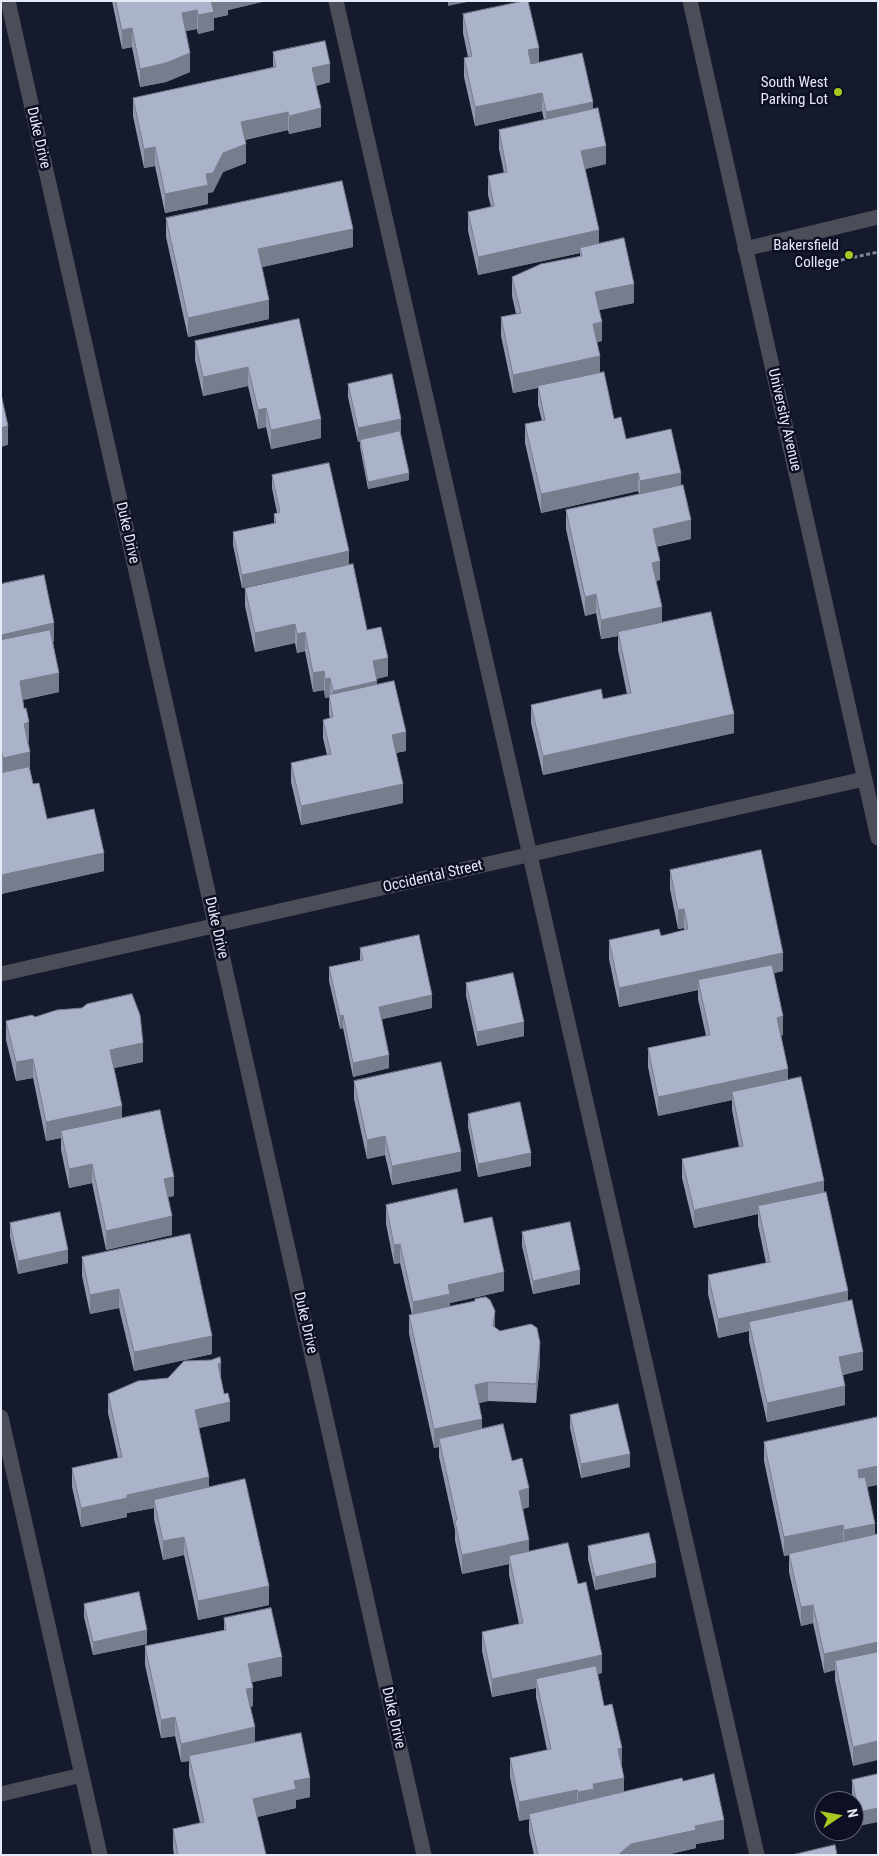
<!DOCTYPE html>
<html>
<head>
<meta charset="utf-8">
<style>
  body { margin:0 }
  #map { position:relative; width:879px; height:1856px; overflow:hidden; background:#151a2c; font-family:"Roboto Condensed",sans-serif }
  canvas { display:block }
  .frame { position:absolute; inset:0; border:2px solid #e6eaf7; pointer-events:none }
  .north { position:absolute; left:814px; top:1791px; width:50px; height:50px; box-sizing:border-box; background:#0c1022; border:1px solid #636777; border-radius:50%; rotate:78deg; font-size:14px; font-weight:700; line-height:20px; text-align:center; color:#e6eaf7 }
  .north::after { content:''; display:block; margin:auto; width:18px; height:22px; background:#a6c820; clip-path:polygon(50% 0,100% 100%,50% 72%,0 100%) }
</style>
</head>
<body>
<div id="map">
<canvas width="879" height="1856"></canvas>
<div class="frame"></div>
<div class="north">N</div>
</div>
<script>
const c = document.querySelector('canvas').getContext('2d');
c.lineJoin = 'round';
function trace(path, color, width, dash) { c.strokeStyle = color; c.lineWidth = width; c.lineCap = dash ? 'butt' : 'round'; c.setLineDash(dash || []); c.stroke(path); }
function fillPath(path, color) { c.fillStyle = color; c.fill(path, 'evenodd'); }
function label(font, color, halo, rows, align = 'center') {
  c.font = font + ' "Roboto Condensed",sans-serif'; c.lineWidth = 5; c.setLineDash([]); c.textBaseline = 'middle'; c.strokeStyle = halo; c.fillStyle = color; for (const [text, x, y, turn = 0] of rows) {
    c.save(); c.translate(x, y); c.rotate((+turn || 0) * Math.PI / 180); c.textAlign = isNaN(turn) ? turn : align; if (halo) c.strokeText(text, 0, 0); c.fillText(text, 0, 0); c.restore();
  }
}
trace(new Path2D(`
  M809,267L878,252`), '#818594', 3, [4, 2.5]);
trace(new Path2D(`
  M8,1L424,1855
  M336,1L757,1855
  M690,1L878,838
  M745,249L878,217
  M1,974L864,779
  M1,1417L100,1855
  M1,1794L82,1775`), '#4b4e58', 15);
fillPath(new Path2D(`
  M112,1H266L228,10V15L214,18V30L198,34L197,29L185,31L190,72L166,82L140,87L132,47L122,49Z
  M463,14L539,62L593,109L606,164L585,169L599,243L634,303L599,310L602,341L597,342L600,373L614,419L626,439L681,485L691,539L656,547L660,580L656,581L662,622L734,733L543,775L531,723V705L603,699L627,694L618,650V636L601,639L596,613L585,616L566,529V510L639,494L638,491L541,513L525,443V424L542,421L538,405V388L513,393L501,336V317L516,314L512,296V277L580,256V253L478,275L468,231V212L491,207L488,195V176L504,173L499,149V130L544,120L542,111L475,126L464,77V58L468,57L463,33Z
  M273,52L330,82L316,86L321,127L289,134L288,130L245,140L246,163L223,172L213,192L208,193V204L165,213L155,166L144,168L133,116V98L273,67Z
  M166,218L353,247L262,267L269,319L188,337L166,237Z
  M299,319L321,438L271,449L266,427L258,429L248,386L203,396L195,360V341Z
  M348,384L401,432H400L409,480L368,489L360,447V442H358L348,397Z
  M272,475L349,565L242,588L233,545V532L274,523V514L277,513L272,488Z
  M1,584L54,642H53L59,692L23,700L29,741L28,742L30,769L33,784L47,819L104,871L1,894L2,773L1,768Z
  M245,588L367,630L388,676L376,679L377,685L406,751L396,753L403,803L301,825L291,782V763L327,755L323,738V720L330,718L329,714V697L325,698L324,690L313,692L305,651L297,653L295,643L255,652L245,606Z
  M670,870L783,971L774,973L783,1035L781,1036L788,1080L824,1192L863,1370L843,1375L845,1405L767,1422L749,1341V1331L718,1338L708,1294V1275L766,1263L758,1225V1214L694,1228L682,1178V1159L739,1147L732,1110V1100L658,1116L648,1067V1048L706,1036L698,999V990L619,1007L609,959V940L661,936L684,930V928L678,929L670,889Z
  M360,948L432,1008L382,1019L389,1068L353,1077L343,1028L340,1029L329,981V967L360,960Z
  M466,983L524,1036L477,1046L466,996Z
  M35,1017L143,1062L114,1068L122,1118L174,1196L168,1197L172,1235L106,1250L92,1183L69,1188L61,1150V1138L46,1141L33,1078L16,1081L6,1040V1021Z
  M354,1081L461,1171L392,1185L385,1155L367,1159L354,1099Z
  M468,1114L531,1166L478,1177L468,1127Z
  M386,1205L464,1223L504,1291L450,1303V1306L495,1328L540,1362L536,1403L488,1401L479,1403L482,1429L512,1461L529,1507L523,1509L529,1551L578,1584L602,1673L598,1674L604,1706L622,1767L624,1792L683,1781L724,1839L696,1844V1848L666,1855H534L529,1832V1819L519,1821L510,1777V1758L547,1750L536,1697V1688L492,1697L482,1651V1632L519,1624L509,1575V1564L462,1574L455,1540V1530L439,1457V1447L434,1448L409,1334V1315H412L400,1263L394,1264L386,1224Z
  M10,1223L68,1263L18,1274L10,1237Z
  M522,1232L580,1284L533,1294L522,1246Z
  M82,1257L212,1354L134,1371L119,1308L90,1314L82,1276Z
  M221,1379L230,1421L199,1428L209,1487L269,1605L198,1620L184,1555L163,1560L154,1519V1508L127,1513V1517L81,1527L72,1487V1468L118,1458L108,1413V1394Z
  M570,1415L630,1467L581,1478L570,1428Z
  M764,1442L867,1487L853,1766L835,1680V1670L824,1673L813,1623L801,1626L789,1572V1555L784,1556L764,1461Z
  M588,1546L656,1577L595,1590L588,1559Z
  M84,1604L147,1644L93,1655L84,1617Z
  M224,1618L282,1676L252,1682L253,1706L250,1707L255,1742L310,1797L296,1800V1808L257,1817L266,1855H174L173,1848V1829L200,1823L189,1775V1761L181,1762L175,1736L161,1738L145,1665V1646L224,1630Z
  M878,1774L859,1826L852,1793V1780Z`), '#939aaf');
fillPath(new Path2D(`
  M211,1H266L228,10V15L214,18V30L198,34V15Z
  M448,1H472L448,6Z
  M197,10V29L182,32V13Z
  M132,28V47L122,49V30Z
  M539,48V67L528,69V50Z
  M190,53V72L166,82L140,87V69Z
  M330,64V82L312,86V68Z
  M542,93V111L475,126V107Z
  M593,102V121L546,131V112Z
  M321,108V127L289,134V116Z
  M288,112V130L241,140V122Z
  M246,144V163L223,172L213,192L208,193V204L165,213V194L206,174L223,153Z
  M606,146V164L581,170V151Z
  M155,147V166L144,168V149Z
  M353,229V247L258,268V249Z
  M599,230V249L580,248V253L478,275V257Z
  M634,284V303L595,311V292Z
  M269,300V319L188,337V318Z
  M602,322V341L593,343V324Z
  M600,356V374L513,393V375Z
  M248,367V386L203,396V377Z
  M266,408V427L258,429V410Z
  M321,419V438L271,449V430Z
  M401,419V432L358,442V428Z
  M8,426V445L1,447V428Z
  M409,473V480L368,489V482Z
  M638,473V491L541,513V494Z
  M681,473V491L640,500V481Z
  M691,520V539L653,547V529Z
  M349,551V565L242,588V575Z
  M660,561V580L652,582V563Z
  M596,594V613L585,616V597Z
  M662,607V626L618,632V636L601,639V620Z
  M54,623V642L1,653V635Z
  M295,624V643L255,652V633Z
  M305,632V651L297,653V634Z
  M388,658V676L373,680V661Z
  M324,671V690L313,692V673Z
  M59,673V692L20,700V681Z
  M330,678V697L325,698V679Z
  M377,681V700L333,709V691Z
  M734,714V733L543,775V756Z
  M29,722V741L24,742V724Z
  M406,732V751L392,753V735Z
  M30,752V771L3,777V758Z
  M403,784V803L301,825V806Z
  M104,853V871L1,894V875Z
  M684,909V928L678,929V910Z
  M783,953V971L700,989L698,980V990L619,1007V988Z
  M432,995V1008L379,1020V1007Z
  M343,1015V1028L340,1029V1016Z
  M783,1016V1035L777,1036V1018Z
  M524,1022V1036L477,1046V1032Z
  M143,1043V1062L110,1069V1050Z
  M389,1055V1068L353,1077V1063Z
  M33,1059V1078L16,1081V1062Z
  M788,1069V1087L732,1092V1100L658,1116V1097Z
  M122,1106V1125L61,1131V1138L46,1141V1122Z
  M385,1136V1155L367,1159V1140Z
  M461,1152V1171L392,1185V1166Z
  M531,1153V1166L478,1177V1164Z
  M92,1164V1183L69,1188V1169Z
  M174,1177V1196L164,1198V1179Z
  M824,1181V1200L758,1206V1214L694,1228V1210Z
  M172,1216V1235L106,1250V1231Z
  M400,1244V1263L394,1264V1245Z
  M68,1250V1263L18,1274V1261Z
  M580,1270V1284L533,1294V1281Z
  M504,1272V1291L450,1303V1313L413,1321V1302L448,1285Z
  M119,1289V1308L90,1314V1295Z
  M848,1291V1310L749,1322V1331L718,1338V1319Z
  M495,1311V1330L493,1326Z
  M212,1336V1354L134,1371V1352Z
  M540,1343V1362L536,1403V1384Z
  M863,1352V1370L839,1375V1357Z
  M221,1363V1382L218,1364Z
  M488,1382V1401L475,1404V1385Z
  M845,1386V1405L767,1422V1403Z
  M230,1402V1421L195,1429V1410Z
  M482,1419V1437L439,1439V1447L434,1448V1429Z
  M630,1454V1467L581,1478V1464Z
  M878,1466V1485L858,1489V1470Z
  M209,1477V1496L154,1500V1508L127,1513V1517L81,1527V1508L127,1495Z
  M529,1488V1507L519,1509V1491Z
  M875,1524V1543L844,1549V1530Z
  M843,1525V1544L784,1556V1537Z
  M184,1537V1555L163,1560V1541Z
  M529,1540V1559L509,1556V1564L462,1574V1555Z
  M656,1563V1577L595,1590V1577Z
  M269,1586V1605L198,1620V1601Z
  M813,1605V1623L801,1626V1607Z
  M147,1630V1644L93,1655V1642Z
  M878,1642V1661H835V1670L824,1673V1654Z
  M602,1655V1673L538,1688L536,1679V1688L492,1697V1679Z
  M282,1657V1676L248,1683V1664Z
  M253,1688V1706L246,1708V1689Z
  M175,1717V1736L161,1738V1720Z
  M255,1727V1746L189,1756V1761L181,1762V1744Z
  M878,1741V1760L853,1766V1747Z
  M622,1748V1767L618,1749Z
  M310,1778V1797L296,1800V1808L253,1818V1799L294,1781Z
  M624,1778V1797L578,1811V1792L593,1784Z
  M577,1790V1808L529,1814V1819L519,1821V1802Z
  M878,1808V1822L859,1826V1812Z
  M724,1820V1839L696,1844V1848L666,1855H618L631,1844L695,1826Z`), '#787d8e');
const building = new Path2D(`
  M116,1H211L214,12L198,15L197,10L182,13L190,53L166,63L140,69L132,28L122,30Z
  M524,1H528L539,48L528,50L531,64L582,53L593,102L546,112L542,93L475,107L464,58L472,56L463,14Z
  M325,41L330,64L312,68L321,108L289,116L288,112L241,122L246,144L223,153L213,173L206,174L208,185L165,194L155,147L144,149L133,98L276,67L273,52Z
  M598,108L606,146L581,151L599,230L478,257L468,212L494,206L488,176L507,172L499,130Z
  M342,181L353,229L258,249L269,300L188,318L166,218Z
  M624,238L634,284L595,292L602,322L593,324L600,356L513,375L501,317L521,313L512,277L541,264L582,256L580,248Z
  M299,319L321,419L271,430L266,408L258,410L248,367L203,377L195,341Z
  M604,372L614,419L621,417L626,439L671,429L681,473L640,481L638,473L541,494L525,424L545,420L538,386Z
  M392,374L401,419L358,428L348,384Z
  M1,394L8,426L1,428Z
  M400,431L409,473L368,482L360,440Z
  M329,463L349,551L242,575L233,532L276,523L274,514L280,512L272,475Z
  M683,485L691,520L653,529L660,561L652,563L662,607L601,620L596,594L585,597L566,510Z
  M353,564L367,630L381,627L388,658L373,661L377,681L333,691L330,678L325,679L324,671L313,673L305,632L297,634L295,624L255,633L245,588Z
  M44,575L54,623L1,635V584Z
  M711,612L734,714L543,756L531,705L601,689L603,699L631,693L618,632Z
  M50,630L59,673L20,681L24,709L26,708L29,722L24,724L30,752L3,758L1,750V640Z
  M394,681L406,732L392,735L403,784L301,806L291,763L331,754L323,720L333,717L329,695Z
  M29,767L33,784L39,783L47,819L94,809L104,853L1,875V773Z
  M761,850L783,953L619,988L609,940L659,929L661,936L688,929L684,909L678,910L670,870Z
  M419,935L432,995L379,1007L389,1055L353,1063L343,1015L340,1016L329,967L363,960L360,948Z
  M772,965L783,1016L777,1018L788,1069L658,1097L648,1048L710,1035L698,980Z
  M513,973L524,1022L477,1032L466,983Z
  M132,994L140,1015L143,1043L110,1050L122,1106L46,1122L33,1059L16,1062L6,1021L32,1015L35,1017L57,1010L82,1008L87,1004Z
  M441,1062L461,1152L392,1166L385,1136L367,1140L354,1081Z
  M801,1077L824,1181L694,1210L682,1159L743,1146L732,1092Z
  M520,1102L531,1153L478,1164L468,1114Z
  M160,1110L174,1177L164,1179L172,1216L106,1231L92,1164L69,1169L61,1131Z
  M457,1189L464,1223L492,1217L504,1272L448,1285L450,1294L413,1302L400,1244L394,1245L386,1205Z
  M826,1192L848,1291L718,1319L708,1275L770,1262L758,1206Z
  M60,1212L68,1250L18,1261L10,1223Z
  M570,1222L580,1270L533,1281L522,1232Z
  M190,1234L212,1336L134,1352L119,1289L90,1295L82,1257Z
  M486,1297L490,1300L495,1311L493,1326L500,1331L531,1324L537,1328L540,1343L536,1384L488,1382L475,1385L482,1419L434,1429L409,1315L475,1301V1299Z
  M852,1300L863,1352L839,1357L845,1386L767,1403L749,1322Z
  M220,1357L221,1363L218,1364L224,1394L228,1393L230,1402L195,1410L209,1477L127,1495V1498L81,1508L72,1468L122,1457L108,1394L138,1381L168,1378L184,1361L211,1360Z
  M618,1404L630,1454L581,1464L570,1415Z
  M878,1417V1466L858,1470L859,1478L865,1477L875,1524L844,1530L843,1525L784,1537L764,1442Z
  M503,1424L512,1461L522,1458L529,1488L519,1491L529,1540L462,1555L455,1521L457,1520L439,1439Z
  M245,1479L269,1586L198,1601L184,1537L163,1541L154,1500Z
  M649,1533L656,1563L595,1577L588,1546Z
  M878,1534V1642L824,1654L813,1605L801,1607L789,1554Z
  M568,1543L578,1584L586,1582L602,1655L492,1679L482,1632L523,1623L509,1556Z
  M139,1592L147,1630L93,1642L84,1604Z
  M271,1608L282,1657L248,1664L253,1688L246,1689L255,1727L181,1744L175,1717L161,1720L145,1646L226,1630L224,1618Z
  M878,1652V1741L853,1747L835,1661Z
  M596,1666L604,1706L612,1704L622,1748L618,1749L624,1778L593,1784L594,1789L578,1792L577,1790L519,1802L510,1758L551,1749L536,1679Z
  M301,1733L310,1778L294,1781L296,1789L253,1799L266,1855H178L173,1829L204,1822L189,1756Z
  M714,1774L724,1820L695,1826L696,1830L631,1844L618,1855H538L529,1814L682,1778L683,1781Z
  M878,1774V1808L859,1812L852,1780Z
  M835,1845L837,1855H792Z`);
fillPath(building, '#abb3cb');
trace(building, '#787d8e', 1);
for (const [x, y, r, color] of [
  [838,92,5,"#a6c820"],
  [849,255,5,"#a6c820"]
]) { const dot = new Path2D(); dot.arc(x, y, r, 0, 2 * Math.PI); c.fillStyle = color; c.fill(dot); trace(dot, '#0c1022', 2); }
label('15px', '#e6eaf7', '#0c1022', [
  ["South West",828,83],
  ["Parking Lot",828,100],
  ["Bakersfield",839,246],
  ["College",839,263]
], 'right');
label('15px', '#e6eaf7', '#0c1022', [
  ["Duke Drive",38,138,77],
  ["University Avenue",784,420,77],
  ["Duke Drive",127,533,77],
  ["Occidental Street",433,877,-13],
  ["Duke Drive",216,928,77],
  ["Duke Drive",305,1323,77],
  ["Duke Drive",393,1718,77]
]);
</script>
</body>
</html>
